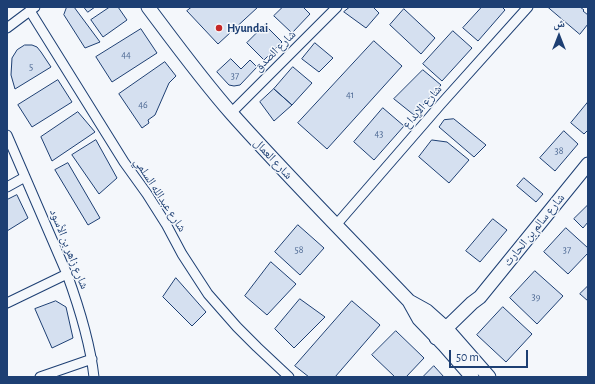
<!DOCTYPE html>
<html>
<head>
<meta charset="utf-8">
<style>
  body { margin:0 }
  #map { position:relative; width:595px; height:384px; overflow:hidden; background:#f4f7fb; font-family:"Alegreya Sans","Noto Naskh Arabic",sans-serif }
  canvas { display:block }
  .frame { position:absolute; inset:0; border:8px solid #1d3f73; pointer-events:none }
  .north { position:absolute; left:539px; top:16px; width:40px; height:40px; -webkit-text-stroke:3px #f4f7fb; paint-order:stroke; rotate:0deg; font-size:11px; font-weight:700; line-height:16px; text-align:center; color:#1d3f73 }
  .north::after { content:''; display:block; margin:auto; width:14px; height:18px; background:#1d3f73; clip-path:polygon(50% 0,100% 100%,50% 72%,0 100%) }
  .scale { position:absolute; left:449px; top:350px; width:79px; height:18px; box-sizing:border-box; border:2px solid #1d3f73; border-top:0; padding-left:5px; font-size:12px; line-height:14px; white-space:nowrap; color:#1d3f73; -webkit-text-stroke:3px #f4f7fb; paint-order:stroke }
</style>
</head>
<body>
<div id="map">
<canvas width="595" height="384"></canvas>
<div class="frame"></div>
<div class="north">ش</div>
<div class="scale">50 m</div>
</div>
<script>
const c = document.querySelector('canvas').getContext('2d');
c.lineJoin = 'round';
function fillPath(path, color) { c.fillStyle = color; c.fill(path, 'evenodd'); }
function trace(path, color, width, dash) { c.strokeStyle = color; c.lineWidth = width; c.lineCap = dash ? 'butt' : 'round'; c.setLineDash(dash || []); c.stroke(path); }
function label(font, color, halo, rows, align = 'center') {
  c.font = font + ' "Alegreya Sans","Noto Naskh Arabic",sans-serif'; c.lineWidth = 3; c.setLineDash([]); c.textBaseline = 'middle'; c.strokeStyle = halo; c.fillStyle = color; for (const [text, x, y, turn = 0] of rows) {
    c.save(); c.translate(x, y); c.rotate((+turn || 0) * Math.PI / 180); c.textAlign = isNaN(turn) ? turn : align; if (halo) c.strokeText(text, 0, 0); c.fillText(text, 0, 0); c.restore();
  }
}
const building = new Path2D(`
  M67,7H74L100,42L85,48L64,15Z
  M84,7H95L88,12Z
  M110,7H118L127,20L103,37L91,20Z
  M192,7H258L218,44L187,11Z
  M283,7H303L310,14L292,33L274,16Z
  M350,7H373L379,13L366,28L344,12Z
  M482,7H502L505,10L478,41L463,28Z
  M548,7H580L584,10L583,11L588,15L587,16L588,17V24L580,34Z
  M404,9L435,38L421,54L390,25Z
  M265,25L282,42L264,60L247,43Z
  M141,29L157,53L112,82L96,57Z
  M453,31L472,48L442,81L423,64Z
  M374,41L402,66L327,149L298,123Z
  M315,43L333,58L319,72L302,59Z
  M25,45H32L37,47L41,52L51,67L15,89L11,75L12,58L17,50Z
  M231,59L241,69L250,60L257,67L240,85L234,86L229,85L217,72Z
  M165,62L176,76L169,83L155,115L148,120L149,123L142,128L119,94Z
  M293,67L312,83L292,105L274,89Z
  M423,70L441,85L414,115L394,99Z
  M58,80L72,102L32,127L18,105Z
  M274,89L292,105L274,121L260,102Z
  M588,102V130L584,134L571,123Z
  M383,108L404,126L374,160L354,142Z
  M78,112L95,132L52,161L41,137Z
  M454,119L486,145L474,157L439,127L444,120Z
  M564,131L578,144L555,171L540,158Z
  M96,140L117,178L99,194L72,155Z
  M432,140L447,142L469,160L449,183L419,157Z
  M68,163L100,218L88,225L55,170Z
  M524,178L543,194L536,202L517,186Z
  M17,195L28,218L7,231V200Z
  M588,205V222L583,228L574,219Z
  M493,219L507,230L480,262L466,251Z
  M298,225L324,248L300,275L275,252Z
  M566,228L588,248V253L568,274L544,252Z
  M271,262L296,284L267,315L245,296Z
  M535,271L563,296L537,324L510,298Z
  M176,278L206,312L192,326L163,297Z
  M588,286V301L580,294Z
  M300,299L325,317L294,348L275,329Z
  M56,301L66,307L73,338L52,348L35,309Z
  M352,301L380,325L335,377H309L295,366Z
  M503,307L532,334L506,362L477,335Z
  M396,331L424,358L406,377H395L372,355Z
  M434,366L444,377H423Z`);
fillPath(building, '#d5e0f0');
trace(building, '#1d3f73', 1);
const street = new Path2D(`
  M30,11L124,162L147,194L166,224L182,254L208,294L237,327L257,347L289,377
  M7,28L35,7
  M231,113L337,7
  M7,135L67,274C79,307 90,342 94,377
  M7,187L25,177
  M336,225L441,104L528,7
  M7,303L67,274
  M40,377L92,359`);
const secondary = new Path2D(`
  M148,7C175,43 202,80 232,114C289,178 350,239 409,301L427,311L446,328L489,377
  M409,301L419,319L444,345L472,377
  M436,338L472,303L480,297L588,164`);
trace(street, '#1d3f73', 11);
trace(secondary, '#1d3f73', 15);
trace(street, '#f4f7fb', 9);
trace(secondary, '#f4f7fb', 13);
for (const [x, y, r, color] of [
  [219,28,4,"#c62828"]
]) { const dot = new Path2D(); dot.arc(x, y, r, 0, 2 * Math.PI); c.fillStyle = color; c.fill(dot); trace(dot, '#f4f7fb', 1.5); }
label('10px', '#4b6792', null, [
  ["44",126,55],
  ["5",31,67],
  ["37",235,76],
  ["41",350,95],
  ["46",143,105],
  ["43",379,134],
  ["38",559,151],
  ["58",299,250],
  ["37",567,250],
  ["39",536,297]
]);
label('bold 12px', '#1d3f73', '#f4f7fb', [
  ["Hyundai",227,28]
], 'left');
label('12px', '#1d3f73', '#f4f7fb', [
  ["شارع الصدق",275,51,-45],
  ["شارع الإبداع",422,107,-49],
  ["شارع العمال",273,159,47],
  ["شارع عبدالله السلمي",160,195,57],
  ["شارع سالم بن الحارث",534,230,-51],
  ["شارع زاهر بن الأسود",69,249,68]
]);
</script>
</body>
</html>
